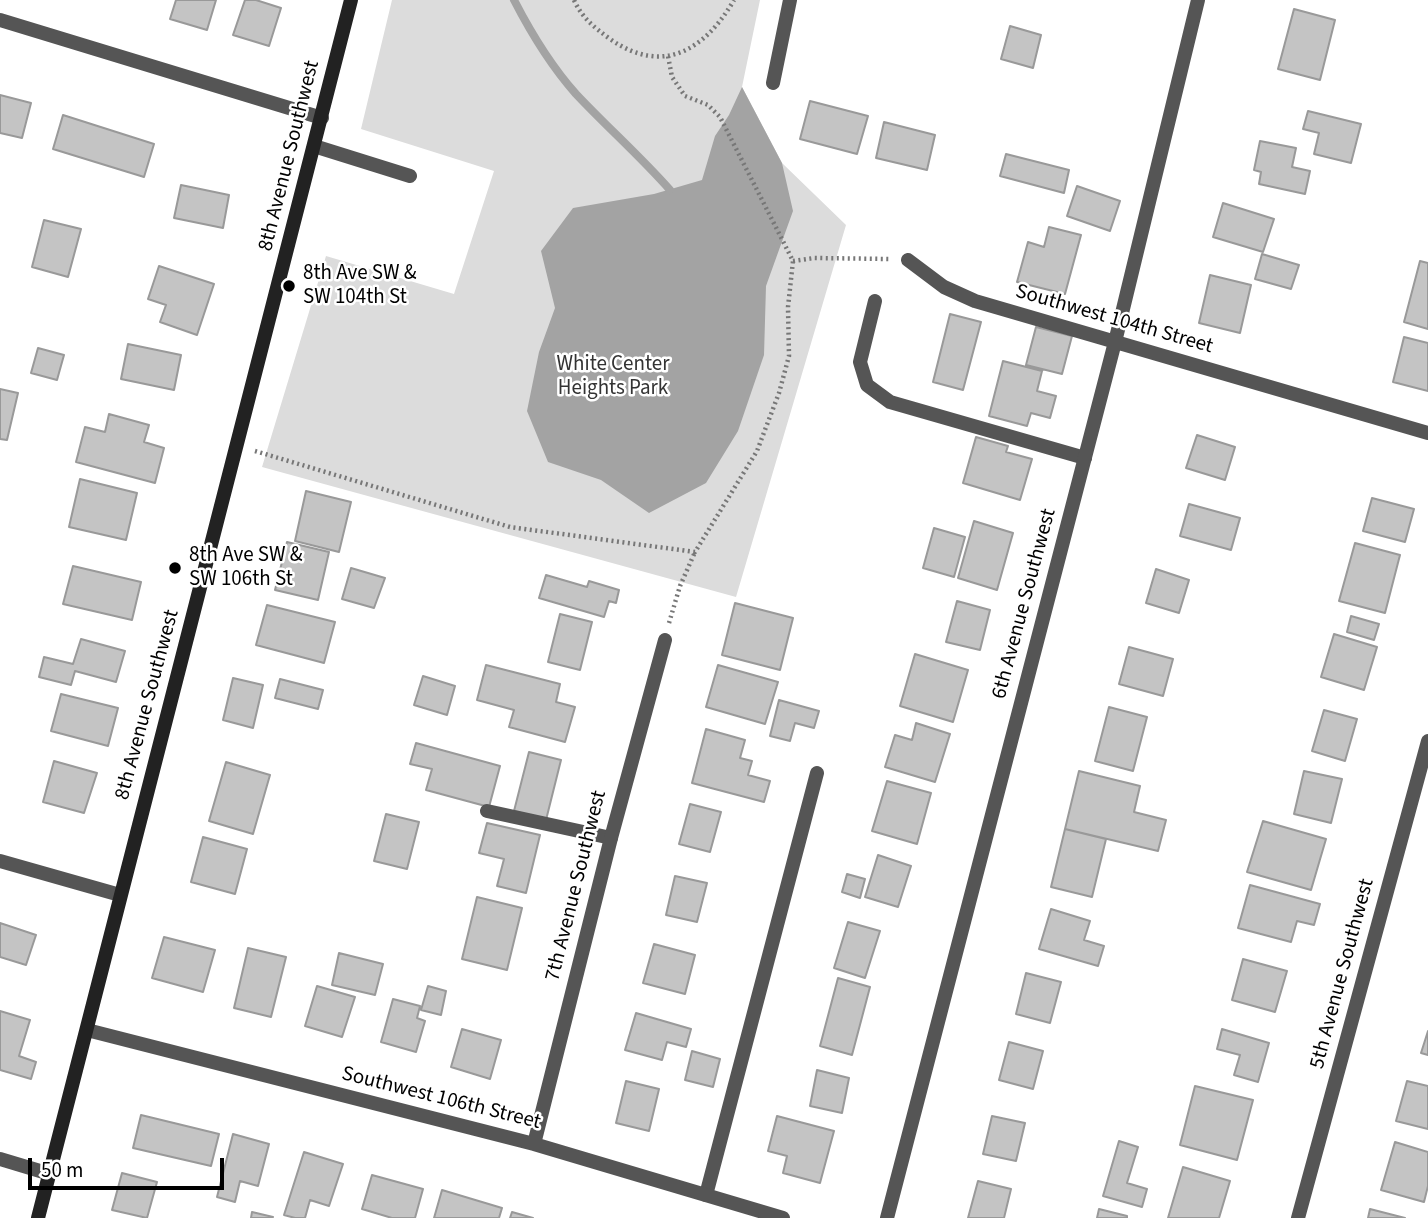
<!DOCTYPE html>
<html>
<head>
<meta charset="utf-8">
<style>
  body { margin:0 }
  #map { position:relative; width:1428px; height:1218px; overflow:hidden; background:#fff; font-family:"Source Sans 3",sans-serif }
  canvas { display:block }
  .scale { position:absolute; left:28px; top:1158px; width:196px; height:32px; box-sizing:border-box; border:4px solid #000; border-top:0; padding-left:9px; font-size:21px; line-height:24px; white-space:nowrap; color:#000; -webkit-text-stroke:5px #fff; paint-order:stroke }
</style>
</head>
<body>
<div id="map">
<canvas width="1428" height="1218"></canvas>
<div class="scale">50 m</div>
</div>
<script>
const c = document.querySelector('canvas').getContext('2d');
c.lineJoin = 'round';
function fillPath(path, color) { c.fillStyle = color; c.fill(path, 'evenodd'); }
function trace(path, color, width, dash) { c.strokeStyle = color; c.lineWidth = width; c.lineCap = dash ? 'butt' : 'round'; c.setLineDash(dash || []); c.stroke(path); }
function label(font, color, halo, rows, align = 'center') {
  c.font = font + ' "Source Sans 3",sans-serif'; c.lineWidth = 5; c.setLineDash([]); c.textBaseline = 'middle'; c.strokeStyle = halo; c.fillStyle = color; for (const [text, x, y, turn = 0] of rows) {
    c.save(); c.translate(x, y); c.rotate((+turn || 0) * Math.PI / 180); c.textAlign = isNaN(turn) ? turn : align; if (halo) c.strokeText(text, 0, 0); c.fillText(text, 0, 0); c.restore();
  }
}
fillPath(new Path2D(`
  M392,0H760L742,87L782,163L846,225L736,597L262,467L326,256L454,294L494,171L361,129Z`), '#dcdcdc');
fillPath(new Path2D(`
  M742,87L782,163L793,211L766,286L764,355L738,431L706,483L649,513L601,480L548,462L527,411L539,352L555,308L541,251L573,208L654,194L702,180L715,136L729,115Z`), '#a3a3a3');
trace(new Path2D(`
  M514,0C531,33 551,66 576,94C607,127 640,156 670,190`), '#a3a3a3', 8);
const building = new Path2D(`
  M176,0H216L207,30L170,19Z
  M245,0H256L281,8L269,46L233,35Z
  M1294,9L1335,20L1320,80L1278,69Z
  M1010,26L1041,35L1033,68L1001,59Z
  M0,95L31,103L22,138L0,133Z
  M810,101L868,116L857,154L800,139Z
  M1308,111L1361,124L1351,163L1314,154L1319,133L1303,129Z
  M63,115L154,144L144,177L53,149Z
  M884,122L935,135L927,170L876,158Z
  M1260,141L1296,148L1292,167L1310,171L1305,194L1259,184L1261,172L1254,170Z
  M1006,154L1069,170L1064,193L1000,176Z
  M181,185L229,195L223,228L174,218Z
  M1077,186L1120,201L1110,231L1067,216Z
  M1223,203L1274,219L1263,252L1213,237Z
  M44,220L81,229L68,277L32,267Z
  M1049,227L1081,235L1065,294L1017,282L1028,242L1044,247Z
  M1262,254L1299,265L1291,289L1255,279Z
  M1420,261L1428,263V329L1404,322Z
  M159,266L214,284L197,335L160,322L166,305L148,299Z
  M1210,275L1251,285L1240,333L1199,323Z
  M950,314L981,322L963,390L933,382Z
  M1036,327L1072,336L1062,374L1026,365Z
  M1404,337L1428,343V391L1393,382Z
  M128,344L181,355L174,390L121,379Z
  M38,348L64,355L57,380L31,373Z
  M1003,361L1042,371L1037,391L1056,396L1050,418L1031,413L1027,426L989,416Z
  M0,389L18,393L7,440L0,439Z
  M109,414L149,425L144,442L164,448L155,483L76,462L85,427L105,432Z
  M1197,435L1235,447L1225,480L1186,468Z
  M976,437L1008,446L1006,452L1032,459L1020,500L963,483Z
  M80,479L137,493L126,540L69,527Z
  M306,491L351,502L339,552L295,541Z
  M1372,498L1414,509L1405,542L1363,531Z
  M1189,504L1240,518L1231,550L1180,536Z
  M974,521L1013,533L997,590L958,578Z
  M934,528L965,537L954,577L923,568Z
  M287,542L329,552L318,600L275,590Z
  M1355,543L1400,555L1385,613L1339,601Z
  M73,566L141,582L132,620L63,604Z
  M351,568L385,578L374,608L342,599Z
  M1156,569L1189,580L1179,613L1146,603Z
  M546,575L587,587L589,581L619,590L616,603L609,601L604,617L539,598Z
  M957,601L990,610L980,650L946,642Z
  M735,603L793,618L780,670L722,655Z
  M267,605L335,622L324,663L256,645Z
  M560,614L592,622L580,670L548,662Z
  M1351,616L1379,624L1374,640L1347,632Z
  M1334,634L1377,647L1364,690L1321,677Z
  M81,639L125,651L116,682L75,671L71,685L39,677L44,657L73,664Z
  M1129,647L1173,659L1163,696L1119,684Z
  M915,654L968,670L953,722L900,706Z
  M486,665L560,684L556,702L575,707L565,742L509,727L514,710L477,700Z
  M718,665L778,682L765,724L706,707Z
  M423,676L455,686L447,715L414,705Z
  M233,678L263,685L253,728L223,720Z
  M280,679L323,690L318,709L275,698Z
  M61,694L118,708L108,746L51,731Z
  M779,700L819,711L814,728L795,723L790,741L770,736Z
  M1109,707L1147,717L1133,771L1095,761Z
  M1324,710L1357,719L1345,761L1312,751Z
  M916,723L950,734L935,782L885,767L895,735L912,740Z
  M706,729L745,740L740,758L752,761L748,775L770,781L764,802L692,783Z
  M416,743L500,766L489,807L426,790L432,769L410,764Z
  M529,752L561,760L546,820L514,811Z
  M54,761L97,773L84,813L43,802Z
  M226,762L270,775L253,834L209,821Z
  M1079,771L1140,786L1134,812L1166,820L1158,851L1065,829Z
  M1304,771L1342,779L1331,823L1294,814Z
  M887,781L931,793L917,844L872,831Z
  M690,804L721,812L710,852L679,844Z
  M386,814L419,822L407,869L374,861Z
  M1263,821L1326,839L1311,890L1247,872Z
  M487,823L540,835L526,893L497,886L504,859L479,853Z
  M1065,829L1106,839L1092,897L1051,887Z
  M203,837L247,849L235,894L191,882Z
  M878,855L911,866L898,907L865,897Z
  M847,874L865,879L860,898L842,892Z
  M675,876L707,883L697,922L666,915Z
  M1250,885L1320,904L1314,925L1297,921L1291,942L1238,928Z
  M477,897L522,908L507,970L462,959Z
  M1051,909L1090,921L1084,940L1104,946L1098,966L1039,949Z
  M848,922L880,931L865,978L834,968Z
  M0,923L36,935L26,965L0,957Z
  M164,937L215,950L203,992L152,978Z
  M654,944L695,955L685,994L643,983Z
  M248,948L286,957L271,1017L234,1008Z
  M339,953L383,964L375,995L332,985Z
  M1243,959L1287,971L1275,1012L1232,1000Z
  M1026,973L1061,982L1050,1023L1016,1014Z
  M838,978L870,987L852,1055L820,1046Z
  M317,986L355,997L342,1037L305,1026Z
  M428,986L446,991L441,1015L421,1010Z
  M393,999L420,1006L417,1018L425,1021L416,1052L381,1042Z
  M0,1011L30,1020L19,1056L36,1062L31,1079L0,1070Z
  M636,1013L691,1029L686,1047L667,1042L662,1060L625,1050Z
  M462,1029L501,1040L490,1079L451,1067Z
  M1222,1029L1269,1043L1258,1082L1234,1075L1240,1055L1217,1049Z
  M1428,1031V1055L1421,1053Z
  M1009,1042L1043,1051L1033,1089L999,1080Z
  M692,1051L720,1059L713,1087L685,1080Z
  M817,1070L849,1078L842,1113L810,1106Z
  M626,1081L659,1089L649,1131L616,1123Z
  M1407,1081L1428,1086V1129L1396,1121Z
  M1195,1086L1253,1100L1237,1160L1180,1145Z
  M141,1115L219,1134L211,1166L133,1148Z
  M777,1116L834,1131L820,1183L783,1173L787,1156L768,1151Z
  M992,1116L1025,1123L1016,1161L983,1154Z
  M233,1134L269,1144L258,1186L240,1181L235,1202L217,1197Z
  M1119,1141L1138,1147L1127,1183L1147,1189L1142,1207L1103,1196Z
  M1395,1142L1428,1152V1186L1424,1202L1381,1190Z
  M304,1152L343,1164L329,1206L310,1200L305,1218H295L284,1215Z
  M1183,1167L1230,1181L1219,1218H1168Z
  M122,1173L157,1182L147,1218L112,1210Z
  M372,1175L423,1189L415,1218H392L362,1209Z
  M978,1181L1011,1189L1004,1218H968Z
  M442,1190L502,1208L499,1218H434Z
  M1099,1209L1127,1216V1218H1097Z
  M1370,1209L1405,1218H1368Z
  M252,1212L273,1217L272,1218H251Z
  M512,1212L533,1218H510Z`);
fillPath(building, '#c4c4c4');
trace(building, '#999', 2);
trace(new Path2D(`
  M574,0C582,18 594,27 610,39C663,76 705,50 734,0
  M793,261L814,258L890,259
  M255,451L510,527L695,552L757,451L779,393L789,356L788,307L793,261L720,117L708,105L685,96L672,77L668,56
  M669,623L680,586L695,552`), '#777', 4.5, [2, 3.5]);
trace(new Path2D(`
  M314,146L410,176
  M875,301L860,362L867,385L890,402L1085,458
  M487,811L611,838
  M0,1159L50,1174
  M706,1195L817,773`), '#555', 14);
trace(new Path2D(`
  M0,20L322,118
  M773,83L790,0
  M908,260L944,287L975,301L1428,433
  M0,861L120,895
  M87,1030L534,1144L783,1218
  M534,1144L611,838L665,640
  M887,1218L1115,342L1198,0
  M1298,1218L1428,741`), '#555', 14);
trace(new Path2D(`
  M38,1218L351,0`), '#222', 14);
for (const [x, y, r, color] of [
  [289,286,7,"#000"],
  [175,568,7,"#000"]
]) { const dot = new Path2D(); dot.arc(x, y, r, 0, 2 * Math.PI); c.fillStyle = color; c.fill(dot); trace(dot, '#fff', 2.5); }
label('21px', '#000', '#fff', [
  ["8th Avenue Southwest",290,156,-76],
  ["Southwest 104th Street",1114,320,16],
  ["6th Avenue Southwest",1025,604,-75],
  ["8th Avenue Southwest",148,705,-75],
  ["7th Avenue Southwest",577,886,-76],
  ["5th Avenue Southwest",1343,974,-75],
  ["Southwest 106th Street",441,1099,14]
]);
label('21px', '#000', '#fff', [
  ["8th Ave SW &",303,274],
  ["SW 104th St",303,298],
  ["8th Ave SW &",189,556],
  ["SW 106th St",189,580]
], 'left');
label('21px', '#333', '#fff', [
  ["White Center",613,365],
  ["Heights Park",613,389]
]);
</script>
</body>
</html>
